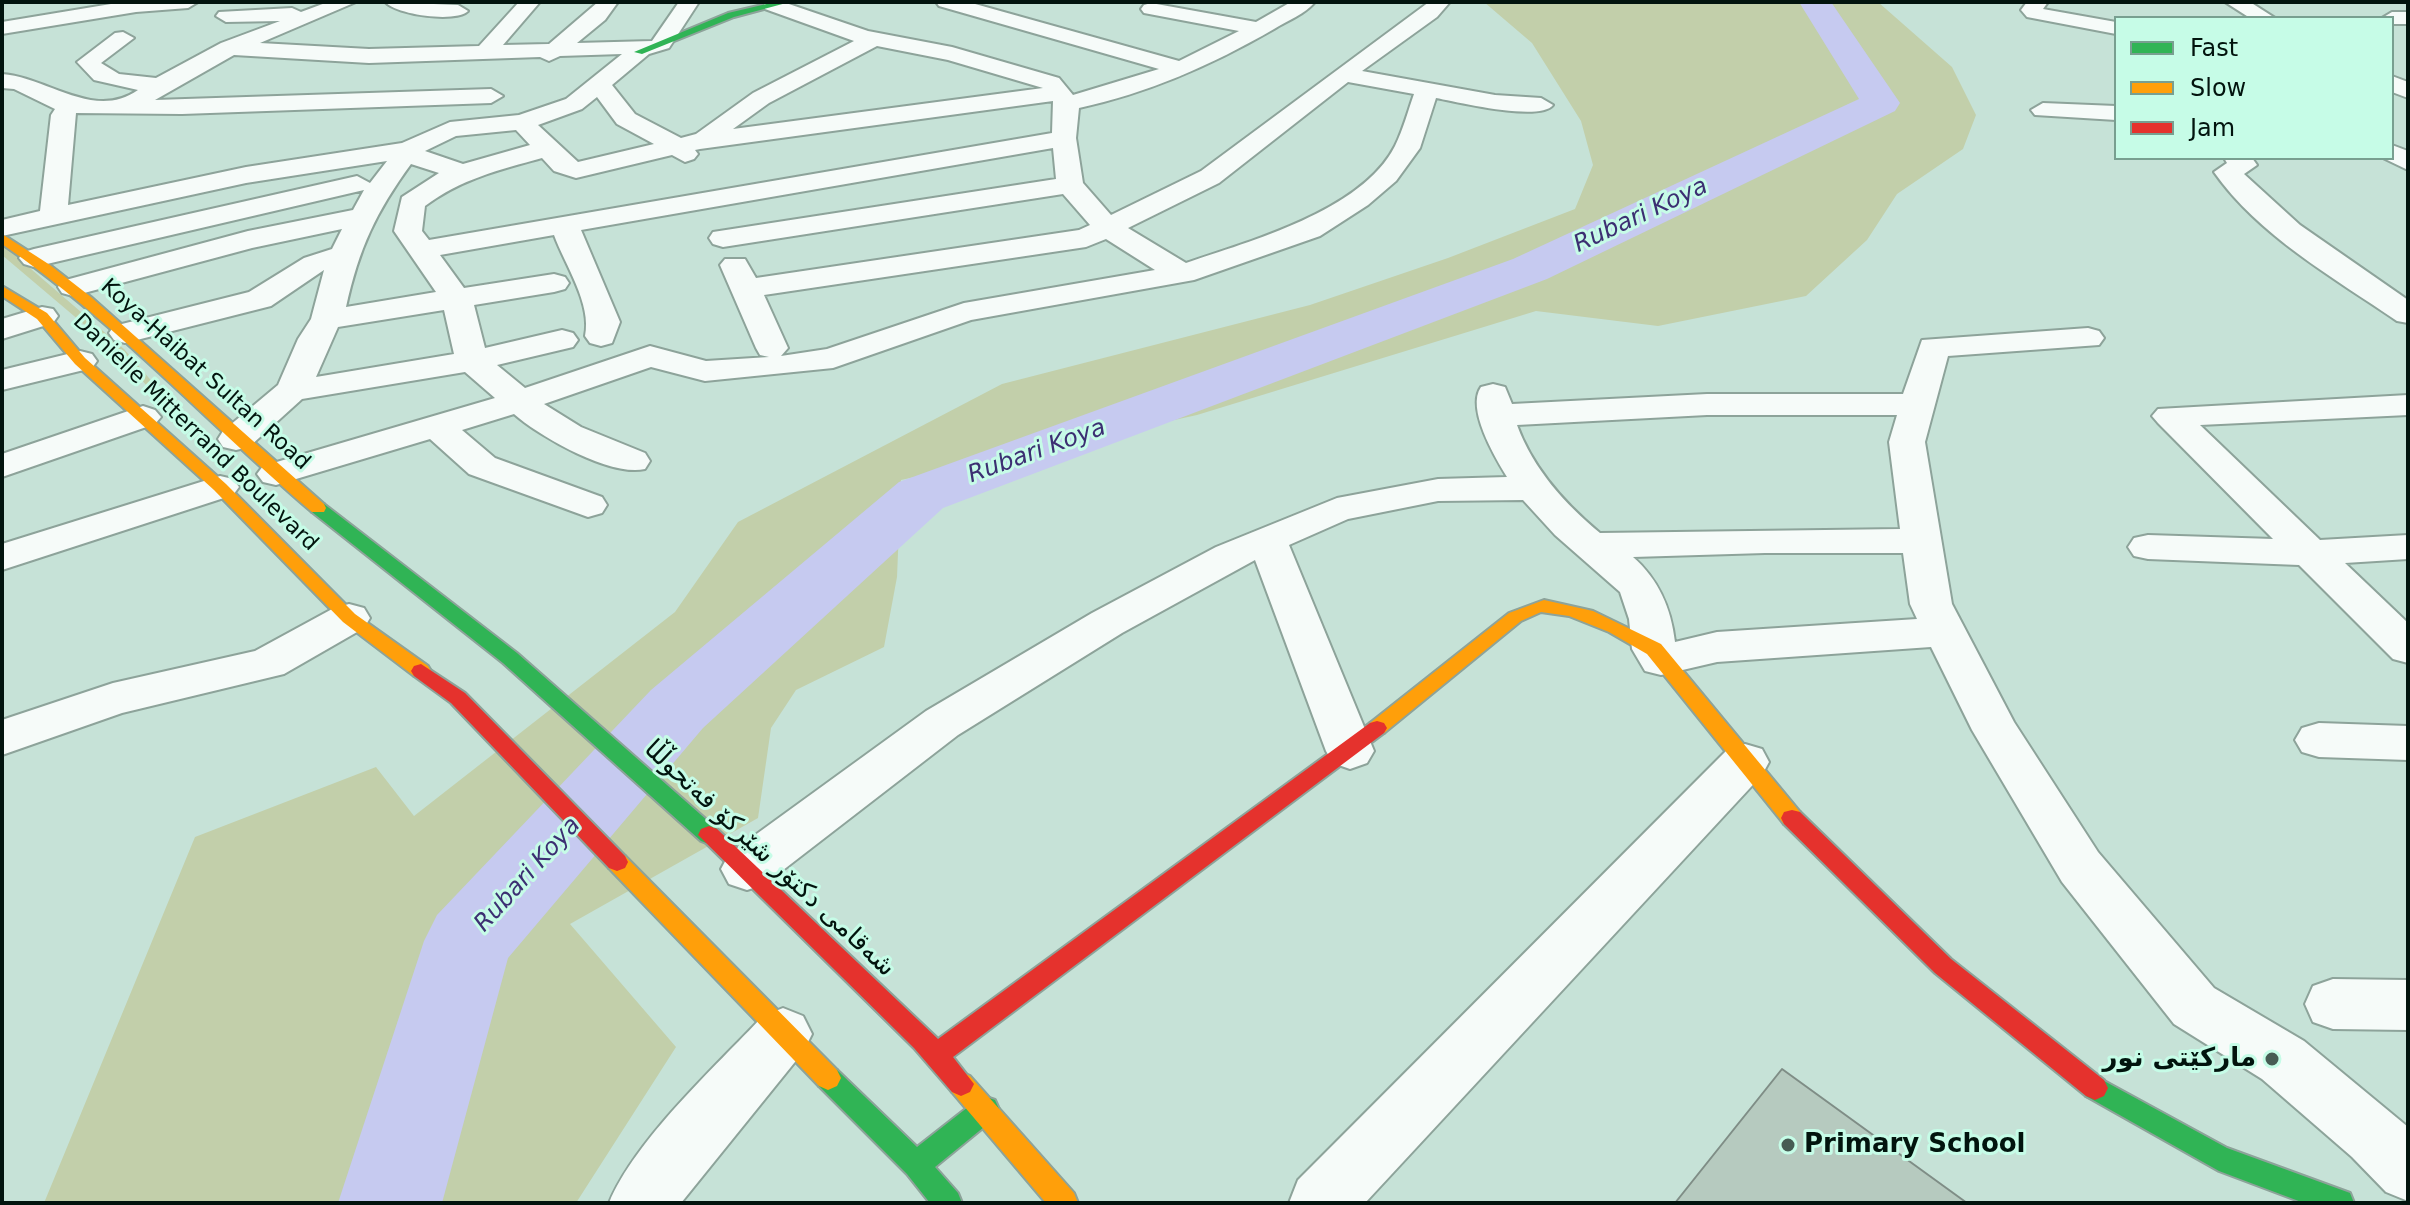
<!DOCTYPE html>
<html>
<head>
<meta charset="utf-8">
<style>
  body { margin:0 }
  #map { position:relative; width:2410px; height:1205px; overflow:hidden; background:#c6e2d7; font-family:"DejaVu Sans",sans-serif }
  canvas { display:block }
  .frame { position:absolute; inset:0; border:4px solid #02140e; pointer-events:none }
  .legend { position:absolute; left:2114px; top:16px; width:280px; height:144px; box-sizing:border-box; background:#c6fce7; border:2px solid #789f90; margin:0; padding:10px 14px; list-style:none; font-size:24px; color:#02140e }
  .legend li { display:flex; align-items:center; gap:16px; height:40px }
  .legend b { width:40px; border:2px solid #789f90 }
</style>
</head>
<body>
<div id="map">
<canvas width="2410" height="1205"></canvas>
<div class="frame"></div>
<ul class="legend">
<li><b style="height:10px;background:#30b455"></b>Fast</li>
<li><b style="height:10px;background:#ff9f0a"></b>Slow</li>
<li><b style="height:10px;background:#e5322d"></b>Jam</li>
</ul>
</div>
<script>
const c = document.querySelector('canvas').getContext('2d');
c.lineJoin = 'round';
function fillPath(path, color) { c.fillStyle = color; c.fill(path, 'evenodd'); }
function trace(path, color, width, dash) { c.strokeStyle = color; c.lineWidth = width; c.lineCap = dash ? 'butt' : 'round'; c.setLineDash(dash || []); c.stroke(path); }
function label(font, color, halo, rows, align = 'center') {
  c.font = font + ' "DejaVu Sans",Cairo,sans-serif'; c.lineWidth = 6; c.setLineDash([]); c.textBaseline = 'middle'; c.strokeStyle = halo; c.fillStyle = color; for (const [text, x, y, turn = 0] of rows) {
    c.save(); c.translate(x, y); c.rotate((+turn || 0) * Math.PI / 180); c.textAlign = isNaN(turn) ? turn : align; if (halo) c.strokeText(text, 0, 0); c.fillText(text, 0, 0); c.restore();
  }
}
fillPath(new Path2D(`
  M1484,2H1878L1952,67L1976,115L1963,149L1897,194L1867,240L1806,296L1658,326L1536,311L1197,415L901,480L897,577L884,647L796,690L771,728L758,818L570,924L676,1047L576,1203H44L195,837L376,767L414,816L675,612L738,522L1002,384L1310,305L1448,258L1575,209L1593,165L1581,121L1532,43Z
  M2,244L124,349L155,385L148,387L113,349L2,255Z`), '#c2cfaa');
fillPath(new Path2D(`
  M1799,2H1831L1900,103L1895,111L1547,279L943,508L703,728L508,958L442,1203H338L424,941L437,915L651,690L899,482L1513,259L1859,99Z`), '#c6caf0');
const building = new Path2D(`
  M1782,1069L1967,1203H1675Z`);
fillPath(building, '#b6cabf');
trace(building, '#7f8d86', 2);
const street = new Path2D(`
  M123,2H198L188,8L136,12L2,34V22Z
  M328,2H356L260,43L369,49L479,46L519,2H540L503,45L549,44L598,2H618L605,20L577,43L652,41L679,2H699L669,48L649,54L612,85L635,114L681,138L696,134L753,93L854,41L765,9L764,2H783L868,31L952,47L1059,78L1073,95L1159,69L939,6L936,2H968L1179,61L1239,31L1144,13L1141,9L1144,5L1151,3L1256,22L1291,2H1315C1305,14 1287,21 1274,29C1212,65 1148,93 1079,108L1076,138L1083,183L1111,215L1201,171L1429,2H1450L1437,17L1362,71L1495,95L1541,98L1553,105C1540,122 1457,102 1436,98L1420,148L1396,181L1368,205L1320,236L1194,280L971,320L833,368L705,381L651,367L544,404L581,427L645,453L650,461L645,469C611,477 540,437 514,414L462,430L495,458L602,497L607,505L602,513L588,517L469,474L430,439L276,485L263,482L257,474L263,466L495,398L465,372L302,399L249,447L236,450L223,447L218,439L223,431L278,385L298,339L311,319L324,270L271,306L125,343L114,340L109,333L114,326L249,292L304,258L332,249L342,229L252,248L73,296L62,293L58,287L62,281L248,231L353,210L364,190L34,267L24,264L19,258L24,252L34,249L357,176L370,183L387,161L246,183L2,236V220L40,211L51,115L55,109L14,89L2,88V74C47,77 94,121 138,90L94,80L77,62L115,33L123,32L134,38L101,63L119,74L156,78L221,43L280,21L226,22L216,16L219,12L292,8L301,12ZM877,46L948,60L1043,88L733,129L769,103ZM622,54L566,99L519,115L450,122L402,143L246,167L68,205L76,113L182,114L491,103L503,96L491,89L155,100L234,55L369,63L540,57L549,61L560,56ZM1348,82L1414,94C1408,111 1403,130 1395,146C1362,211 1250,241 1186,263L1128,228L1219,183ZM597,97L617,124L654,144L578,162L538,125L582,109ZM1053,101L1052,133L429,240L422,231L425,206C461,179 499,170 542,158L554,171L576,178L672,155L685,162L694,159L698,154L695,150L700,149ZM516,130L530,145L463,164L425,151L456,136ZM1053,148L1056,179L713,232L709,238L713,244L723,247L1063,194L1090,225L1079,230L756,278L745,259H725L720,265L756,348L760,355L769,357L706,361L650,346L525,388L497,365L573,347L578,340L573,333L562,330L485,348L474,305L554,292L565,289L569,283L565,277L554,274L464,288L440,255L554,235C565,265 592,304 585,336L590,343L601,346L612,343L620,322L581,230ZM411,164L439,173L402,197L394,231L436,292L346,307C359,248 376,212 411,164ZM1106,239L1155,270L964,303L827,349L781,356L788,348L764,295L1086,247ZM444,310L454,354L316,377L338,327Z
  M385,2L458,5L468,11C456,23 397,15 385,2Z
  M2027,2H2048L2043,9L2116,22V34L2027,17L2021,10Z
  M2225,2H2250L2275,18H2250Z
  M2392,12H2408V24H2392V18H2382Z
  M2392,76L2408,82V98L2392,92Z
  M2043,103L2116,106V120L2035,115L2031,110Z
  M2392,145L2408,151V170L2383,158H2392Z
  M2224,158H2252L2257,165L2244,174L2300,225L2408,300V323L2397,321C2334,278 2258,235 2214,172L2227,163Z
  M42,307L53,309L58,316L53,323L2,339V319Z
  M2088,328L2099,331L2104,338L2099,345L1948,356L1925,442L1952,604L2014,722L2098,852L2214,988L2304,1041L2408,1127V1201L2386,1192L2352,1157L2262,1079L2174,1024L2062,882L1972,730L1931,647L1717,662L1661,675L1645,671L1632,649L1629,619L1620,592L1555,535L1523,500L1438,501L1348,519L1289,545L1374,751L1367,763L1350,769L1333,763L1326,751L1255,560L1122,633L958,735L765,884L747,890L729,884L721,869L729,854L926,711L1092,613L1216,547L1337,498L1438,479L1507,477C1494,456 1466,408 1481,387L1493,384L1505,387L1512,404L1707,394H1903L1922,340ZM1707,415H1897L1889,442L1900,529L1600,533C1565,504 1533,469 1517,425ZM1765,553H1903L1910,604L1917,619L1717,632L1675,642C1671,608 1659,580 1633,557Z
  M80,351L92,354L97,361L92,368L2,390V370Z
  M2408,395V415L2200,425L2320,540L2408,535V559L2345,563L2408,623V663L2393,659L2299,565L2148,559L2134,556L2128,547L2134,538L2148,535L2273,539L2158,423L2152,416L2158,409Z
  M143,406L155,410L161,417L155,424L2,477V454Z
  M220,476L233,479L239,487L233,495L2,570V544Z
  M349,604L364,608L370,618L364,628L284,674L122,713L2,755V720L113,683L255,651L334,608Z
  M2319,723L2408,726V760L2319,757L2302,752L2295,740L2302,728Z
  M1745,744L1762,749L1769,762L1762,775L1365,1203H1289L1298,1180L1728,749Z
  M2333,979L2408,980V1030L2333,1029L2313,1022L2305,1004L2313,986Z
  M783,1008L803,1016L812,1034L803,1052L681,1203H609C635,1140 715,1067 763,1016Z`);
const fast = new Path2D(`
  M775,2H790L734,17L642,54L634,52L728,13Z
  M318,503L324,504L517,653L717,829L720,835L717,841L709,844L701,841L503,663L312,512L310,508Z
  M828,1066L837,1070L917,1147L977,1100L986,1097L995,1100L999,1109L995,1118L935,1167L958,1193L962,1203H930L907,1174L819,1086L815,1078L819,1070Z
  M2095,1076L2227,1148L2350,1193L2354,1203H2304L2219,1171L2086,1096L2082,1088L2086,1080Z`);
const slow = new Path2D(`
  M2,234L50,265L91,297L324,504L326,508L324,512H312C207,423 115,321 2,244Z
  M2,286L47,313L85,358L226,484L355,614L428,666L431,671L428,676H414L343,622L214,490L75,364L37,319L2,296Z
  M1544,600L1593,611L1661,644L1800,812L1803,818L1800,824L1792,826L1784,824L1647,654L1609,632L1569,616L1541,612L1521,621L1384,733H1370L1367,728L1370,723L1509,613Z
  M617,853L625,856L837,1070L841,1078L837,1086L828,1090L819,1086L609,868L606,862L609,856Z
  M961,1072L970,1076L1074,1193L1078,1203H1046L952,1092L948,1084L952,1076Z`);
const jam = new Path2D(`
  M421,664L465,693L625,856L628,862L625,868L617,871L609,868L451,703L414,676L411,671L414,666Z
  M1377,721L1384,723L1387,728L1384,733L953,1057L974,1084L970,1092L961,1096L952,1092L914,1048L698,835L701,829L709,826L717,829L938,1039L1370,723Z
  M1792,810L1800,812L1951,959L2104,1080L2108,1088L2104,1096L2095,1100L2086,1096L1935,973L1784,824L1781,818L1784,812Z`);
trace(street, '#8da39a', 4);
trace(fast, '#8da39a', 4);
trace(slow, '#8da39a', 4);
trace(jam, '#8da39a', 4);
fillPath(street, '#f6fbf9');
fillPath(fast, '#30b455');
fillPath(slow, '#ff9f0a');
fillPath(jam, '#e5322d');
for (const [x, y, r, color] of [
  [2272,1059,8,"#475c54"],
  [1788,1145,8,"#475c54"]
]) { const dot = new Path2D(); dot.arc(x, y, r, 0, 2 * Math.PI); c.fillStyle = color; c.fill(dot); trace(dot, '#c6fce7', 3); }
label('22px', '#02140e', '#c6fce7', [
  ["Koya-Haibat Sultan Road",205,375,42],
  ["Danielle Mitterrand Boulevard",195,433,44]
]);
label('italic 24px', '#3c2f72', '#c6fce7', [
  ["Rubari Koya",1641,216,-25],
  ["Rubari Koya",1037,452,-20],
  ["Rubari Koya",528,875,-48]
]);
label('26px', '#02140e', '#c6fce7', [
  ["شەقامی دکتۆر شێرکۆ فەتحوڵڵا",769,859,43]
]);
label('bold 26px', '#02140e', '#c6fce7', [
  ["مارکێتی نور",2256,1059],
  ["Primary School",1804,1145,"left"]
], 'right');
</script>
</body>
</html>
